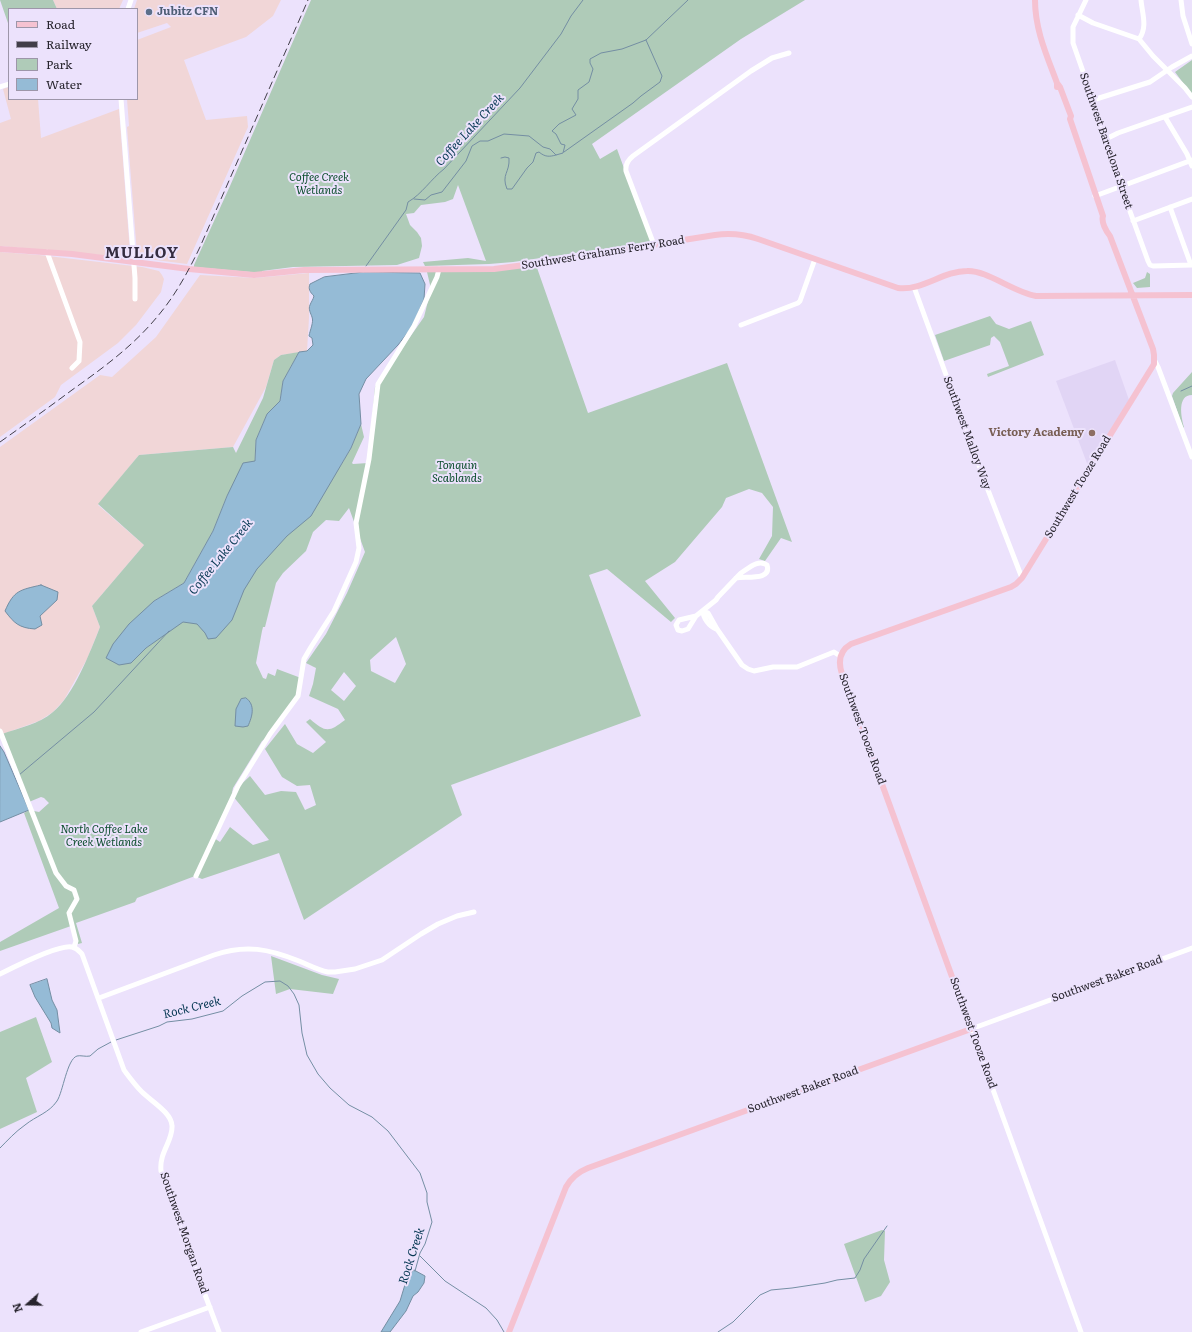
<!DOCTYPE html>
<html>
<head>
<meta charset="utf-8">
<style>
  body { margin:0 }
  #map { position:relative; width:1192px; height:1332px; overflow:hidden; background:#ece2fc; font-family:Literata,serif }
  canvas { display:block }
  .legend { position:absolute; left:8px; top:8px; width:130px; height:92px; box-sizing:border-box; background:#ece2fc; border:1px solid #9d96a9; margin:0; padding:5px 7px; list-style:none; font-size:12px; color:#27242d }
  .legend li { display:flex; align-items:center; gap:8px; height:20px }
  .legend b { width:20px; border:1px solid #9d96a9 }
  .north { position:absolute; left:8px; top:1284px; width:40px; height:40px; -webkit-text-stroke:3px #ece2fc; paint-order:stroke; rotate:250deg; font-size:11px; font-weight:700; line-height:16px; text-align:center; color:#27242d }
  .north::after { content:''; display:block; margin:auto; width:14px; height:18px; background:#27242d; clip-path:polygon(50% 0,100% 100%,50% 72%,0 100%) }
</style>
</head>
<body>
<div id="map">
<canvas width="1192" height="1332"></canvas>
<ul class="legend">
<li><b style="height:5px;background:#f5c2d1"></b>Road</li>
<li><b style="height:5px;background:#423e49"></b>Railway</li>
<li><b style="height:11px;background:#afcbb8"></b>Park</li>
<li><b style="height:11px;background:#95bbd6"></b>Water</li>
</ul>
<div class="north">N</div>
</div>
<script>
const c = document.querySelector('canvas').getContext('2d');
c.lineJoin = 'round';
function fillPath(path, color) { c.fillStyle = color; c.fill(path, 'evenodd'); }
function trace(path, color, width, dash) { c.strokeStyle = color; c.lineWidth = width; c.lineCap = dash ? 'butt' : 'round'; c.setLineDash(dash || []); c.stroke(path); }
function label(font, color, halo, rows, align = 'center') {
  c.font = font + ' Literata,serif'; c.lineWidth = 4; c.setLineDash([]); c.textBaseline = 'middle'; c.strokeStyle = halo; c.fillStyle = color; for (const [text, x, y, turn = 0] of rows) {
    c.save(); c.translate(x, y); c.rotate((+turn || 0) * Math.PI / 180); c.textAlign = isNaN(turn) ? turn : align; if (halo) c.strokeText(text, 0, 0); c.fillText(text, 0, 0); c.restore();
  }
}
fillPath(new Path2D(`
  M53,0H123L119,9H57Z
  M137,0H281L273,16L246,37L184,60L206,120L247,116L248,127L187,264L140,258L137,254L127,127L129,126L127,99H137V40L171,27L167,23L137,33V9H134Z
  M9,87V99H38L41,138L119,109L130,252L128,255L122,257L0,246V123L11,119L3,89Z
  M0,252L39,255L142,267L159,271L162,275L164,279L161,292L136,325L118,343L61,385L55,397L0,437Z
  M309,273V318L307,351L281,355L274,360L266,387L233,447L139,455L98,505L144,545L92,606L100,627L87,659L64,700L53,712L39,721L0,735V447L100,375L112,377L156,337L200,275L255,278Z`), '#f1d6d7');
fillPath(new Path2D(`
  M1115,360L1129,400L1088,466L1056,381Z`), '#e1d5f5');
fillPath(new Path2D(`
  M0,0H53L57,9H9V26Z
  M311,0H805L741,39L592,144L600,159L617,149L651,242L513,262L489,264L425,266L423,262L468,258L486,261L458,185L453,199L445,202L421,205L414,213L406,214L410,225L417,232L421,238L422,246L419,258L397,265L293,267L262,271V273L194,267V265L230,186Z
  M1192,60V95L1175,72Z
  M536,265L588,413L727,363L792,542L781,538L765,561L759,559L772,536L773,507L762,493L749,489L726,498L722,507L675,562L645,581L675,618L671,622L607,569L589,575L641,716L451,785L462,815L304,920L279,853L202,879L195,876L137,898L135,902L76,923L82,943L78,944L71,926L0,951V942L59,908L24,813L29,810L39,812L49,803L44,798L41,797L29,802L2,734C19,728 39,724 53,712C74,695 90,652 100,627L92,606L144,545L98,504L139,455L233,447L236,453L263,398L274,360L281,355L299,352L283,381L280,401L267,414L256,440L255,461L227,496L213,531L184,583L154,601L146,648L167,632L341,465L351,448L361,424L364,437L352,463L353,464L368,463L375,387L424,317L431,289L427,272ZM349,508L365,552L347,593L326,634L306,663L316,668L313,684L309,696L338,709L345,720C329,732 326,733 310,719L306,722L326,742L313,753L297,744L285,724L265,749L282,777L297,786L310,785L316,805L305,810L296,792L281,791L265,795L250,776L232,793L233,788L262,741L268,737L300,692L301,678L277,669L275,676L268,673L266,679L263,678L256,663L262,631L263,627H265L276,583L283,573L306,551L313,532L326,520L339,521ZM396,637L406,664L395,683L371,671L370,660ZM344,672L356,686L344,701L331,690ZM232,795L269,840L253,845L230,827L220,842L214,838Z
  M1147,272L1150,274V287L1137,288L1133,283L1145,278Z
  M990,316L996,324L1009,329L1031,321L1044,355L988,377L987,374L1009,366L1000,342L994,336L991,338L990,345L944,361L935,335Z
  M1192,372V395C1177,395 1181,417 1184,427L1183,428L1172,396L1173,393Z
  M271,956L322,975L339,979L333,994L290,989L276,994Z
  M36,1017L52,1062L26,1078L37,1112L0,1129V1032Z
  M882,1230L885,1231L884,1260L890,1282L881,1296L865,1302L844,1244Z`), '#afcbb8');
const water = new Path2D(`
  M364,272L420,273L425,284L424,299L419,311L412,327L398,345L366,379L359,394L361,424L351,448L311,516L287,536L257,569L244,590L232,620L216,638L208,639L205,633L197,624L183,622L146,648L131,663L119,665L106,658L113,644L129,624L154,601L184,583L213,531L227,496L243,463L255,461L256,440L267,414L280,401L283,381L299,352L307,351L313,345L312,338L309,336C310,330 314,322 312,317C311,314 308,309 310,305C311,302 313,300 314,296C310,292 308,289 310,284L324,277Z
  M41,585L58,592L57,600L40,616L42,625L35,629C19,628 14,623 5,611C14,590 20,590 41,585Z
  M246,698C256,705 252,717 248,726L243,727L235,726L236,709L241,699Z
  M0,746L4,752L29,810L0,822Z
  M47,979L52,1000L57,1010L60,1033L52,1028L51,1023L35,997L30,985Z
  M414,1270L425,1276L424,1283L418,1292L413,1296L406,1311L390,1332H381L400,1301L407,1278Z`);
fillPath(water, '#95bbd6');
trace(water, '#748ea3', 1);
trace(new Path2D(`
  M564,152L633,103L641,96L660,82L662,76L646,40
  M501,158L505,157L509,158C510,173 501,174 507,189H512L527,168L533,162L536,153L539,152C545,157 549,157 556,155
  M414,199L425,200L431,195L442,192L466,161L472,146L480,141H488L504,134L529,136L543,147L550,149L556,155L563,153L565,145L561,144L556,134L552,131L559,124L576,115L572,109L578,99V90L589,82L593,69L590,63V59L601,53L622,49L646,40L688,0
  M366,266L406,210L408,202C422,194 431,179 444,169L520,88L561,34L571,16L583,0
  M1181,391L1192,386
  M19,775L94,712L169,631
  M116,1040L159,1026L167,1022L192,1019L223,1011L242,996L265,982L280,981L288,986L294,994L299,1005L302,1033L307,1055L318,1074L330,1088L349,1105L372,1117L388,1131L420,1173L427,1193V1202L432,1222L425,1244L420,1253L415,1271
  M0,1148C8,1140 15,1132 25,1125C36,1116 49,1113 57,1101C63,1092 67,1059 77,1056C80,1055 86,1057 90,1056L98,1049L111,1042
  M420,1256L445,1281L486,1308L497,1320L504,1332
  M718,1332L733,1322L760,1295L771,1290L792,1288L825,1283L837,1280L855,1278L860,1270L864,1259L887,1226`), '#748ea3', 1);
trace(new Path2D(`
  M1086,0L1073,27V43L1093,100L1095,115L1110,155L1116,166L1123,186L1127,203L1148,261L1150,265L1153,266L1192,265
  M1181,0L1183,16L1192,44
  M128,9L131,0
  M1078,15L1093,23L1139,39L1153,56L1185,88L1192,97
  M1139,39C1148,27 1142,13 1141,0
  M0,87L9,84
  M121,99L135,278V299
  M1093,100L1150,82L1172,67L1192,56
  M1165,117L1187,154L1192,166
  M1104,140L1118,133L1192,107
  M1095,196L1192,160
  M1170,207L1191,265
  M1133,221L1192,199
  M654,245L626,171C625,164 628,160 633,156L751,71L772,58L789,53
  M47,252L80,342L79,361L72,368
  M914,287L988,490L1022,578
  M741,325L798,303L800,301L815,259
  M1155,361L1158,367L1192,457
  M703,611L708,613L717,629L742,665L748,669L754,671L773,667H797L834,652L840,656
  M703,611C703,618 709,626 716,629
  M696,616L716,600L718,597L739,575L741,573C749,568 758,559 767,565C772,581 746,576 736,578
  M696,616L688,629L682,631L678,630L676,625L679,620Z
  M0,731L56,873L66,886L74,890L77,899L69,913L76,941L74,947
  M196,876L238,786L270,734L298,696L304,659L311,647L334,611L356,562L359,548L356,523L369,459L378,384L414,326L437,277L439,269
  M0,974C14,967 59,944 72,947C77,948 79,951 82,954L124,1070C130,1078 135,1085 142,1092C151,1101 172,1113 172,1126C173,1141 159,1152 161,1171L181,1231L219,1332
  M99,998L214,955C246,944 269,949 299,961C309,965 318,970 328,972H335L355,969L382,960L421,934L438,924L457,916L474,912
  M141,1332L210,1307
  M1081,1332L971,1029L1192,948`), '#fff', 5);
trace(new Path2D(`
  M1035,0C1035,30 1047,56 1057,83V87
  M0,249L72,254L189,269L254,275L304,270L494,269L532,264L715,235C730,233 743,234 758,239L898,288C922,291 943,271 967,271C987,270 1013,292 1036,296L1192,295
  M509,1332L566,1187C571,1178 578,1172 588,1168L971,1029L842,674C838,662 839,651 851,644L1011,587L1016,584L1022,578L1154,364V355L1153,349L1110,236C1106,231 1101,222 1103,216L1070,119L1071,116L1060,87L1057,83`), '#f5c2d1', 6);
trace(new Path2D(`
  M0,442C24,425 48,408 72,390C103,368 133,346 157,317C175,296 188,272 200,247L308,0`), '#423e49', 1, [8, 4]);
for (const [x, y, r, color] of [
  [149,12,4,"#5c6f8a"],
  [1092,433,4,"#8d6e63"]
]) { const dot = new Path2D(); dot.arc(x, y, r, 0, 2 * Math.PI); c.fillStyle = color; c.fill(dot); trace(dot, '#ece2fc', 1.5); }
label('bold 11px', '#4e5e75', '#ece2fc', [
  ["Jubitz CFN",157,12]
], 'left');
label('11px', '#27242d', '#ece2fc', [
  ["Southwest Barcelona Street",1106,141,71],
  ["Southwest Grahams Ferry Road",603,253,-9],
  ["Southwest Malloy Way",967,433,70],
  ["Southwest Tooze Road",1078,487,-59],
  ["Southwest Tooze Road",862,729,70],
  ["Southwest Baker Road",1107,979,-20],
  ["Southwest Tooze Road",973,1033,70],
  ["Southwest Baker Road",803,1090,-20],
  ["Southwest Morgan Road",184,1233,71]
]);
label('italic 11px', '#0c4e2d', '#ece2fc', [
  ["Coffee Creek",319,178],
  ["Wetlands",319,191],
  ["Tonquin",457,466],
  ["Scablands",457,479],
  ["North Coffee Lake",104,830],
  ["Creek Wetlands",104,843]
]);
label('bold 11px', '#785e54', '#ece2fc', [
  ["Victory Academy",1084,433]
], 'right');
label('italic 12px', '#063853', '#ece2fc', [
  ["Coffee Lake Creek",470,130,-47],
  ["Coffee Lake Creek",221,557,-51],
  ["Rock Creek",192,1008,-14],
  ["Rock Creek",412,1256,-72]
]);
c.letterSpacing = '1px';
label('bold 15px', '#342c3f', '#ece2fc', [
  ["MULLOY",142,254]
]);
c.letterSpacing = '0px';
</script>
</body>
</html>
